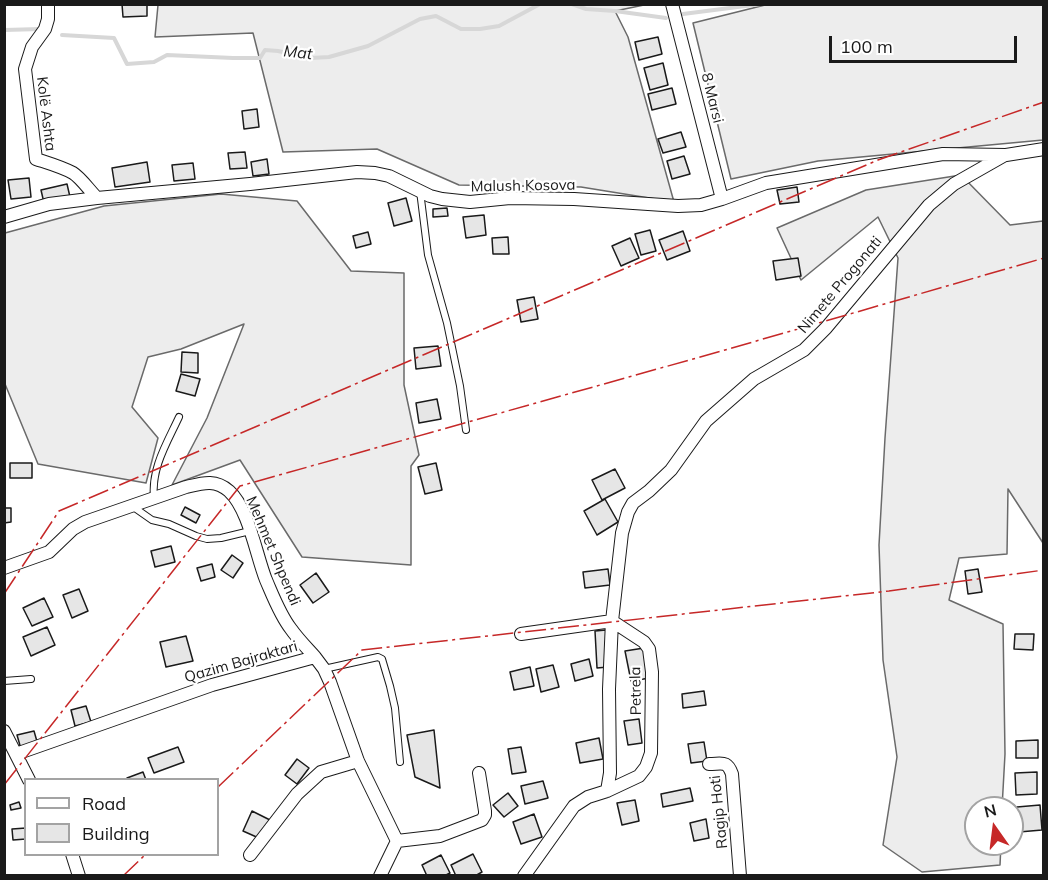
<!DOCTYPE html>
<html>
<head>
<meta charset="utf-8">
<style>
  body { margin:0 }
  #map { position:relative; width:1048px; height:880px; overflow:hidden; background:#fff; font-family:Mulish,sans-serif }
  canvas { display:block }
  .frame { position:absolute; inset:0; border:6px solid #1a1a1a; pointer-events:none }
  .legend { position:absolute; left:24px; top:778px; width:195px; height:78px; box-sizing:border-box; background:#fff; border:2px solid #a3a3a3; margin:0; padding:8px 10px; list-style:none; font-size:18px; color:#1a1a1a }
  .legend li { display:flex; align-items:center; gap:12px; height:30px }
  .legend b { width:30px; border:2px solid #a3a3a3 }
  .north { position:absolute; left:964px; top:796px; width:60px; height:60px; box-sizing:border-box; background:#fff; border:2px solid #a3a3a3; border-radius:50%; rotate:346deg; font-size:16px; font-weight:700; line-height:24px; text-align:center; color:#1a1a1a }
  .north::after { content:''; display:block; margin:auto; width:21px; height:27px; background:#c62828; clip-path:polygon(50% 0,100% 100%,50% 72%,0 100%) }
  .scale { position:absolute; left:829px; top:36px; width:188px; height:27px; box-sizing:border-box; border:3px solid #1a1a1a; border-top:0; padding-left:8px; font-size:18px; line-height:21px; white-space:nowrap; color:#1a1a1a; -webkit-text-stroke:4px #fff; paint-order:stroke }
</style>
</head>
<body>
<div id="map">
<canvas width="1048" height="880"></canvas>
<div class="frame"></div>
<ul class="legend">
<li><b style="height:8px;background:#fff"></b>Road</li>
<li><b style="height:16px;background:#e6e6e6"></b>Building</li>
</ul>
<div class="north">N</div>
<div class="scale">100 m</div>
</div>
<script>
const c = document.querySelector('canvas').getContext('2d');
c.lineJoin = 'round';
function fillPath(path, color) { c.fillStyle = color; c.fill(path, 'evenodd'); }
function trace(path, color, width, dash) { c.strokeStyle = color; c.lineWidth = width; c.lineCap = dash ? 'butt' : 'round'; c.setLineDash(dash || []); c.stroke(path); }
function label(font, color, halo, rows, align = 'center') {
  c.font = font + ' Mulish,sans-serif'; c.lineWidth = 4.5; c.setLineDash([]); c.textBaseline = 'middle'; c.strokeStyle = halo; c.fillStyle = color; for (const [text, x, y, turn = 0] of rows) {
    c.save(); c.translate(x, y); c.rotate((+turn || 0) * Math.PI / 180); c.textAlign = isNaN(turn) ? turn : align; if (halo) c.strokeText(text, 0, 0); c.fillText(text, 0, 0); c.restore();
  }
}
const built = new Path2D(`
  M769,4L1043,5V140L818,161L731,179L693,23Z
  M158,5H644L615,11L628,37L674,202L581,187L459,185L377,149L283,152L253,33L155,37Z
  M961,175L1010,225L1043,221V543L1008,489L1007,554L959,558L949,600L1003,624L1005,754L1002,808H976V844H1001L1000,865L922,872L883,845L897,757L883,660L879,545L885,438L898,258L878,217L801,280L777,228L866,190Z
  M221,194L297,201L351,271L404,273V385L419,455L411,466V565L302,557L240,460L172,485L207,418L244,324L181,349L148,357L132,407L158,438L146,483L38,464L5,384V233L104,206Z`);
fillPath(built, '#ededed');
trace(built, '#6a6a6a', 1.5);
trace(new Path2D(`
  M572,4L586,9L615,11L666,18
  M683,14L761,4
  M4,30L41,29
  M62,35L114,38L127,64L154,62L167,55L233,58H260L265,50L278,51L311,58L329,57L368,46L420,19L436,16L461,29H480L499,26L540,4`), '#d7d7d7', 4);
const building = new Path2D(`
  M122,4H147V16L123,17Z
  M658,37L662,54L639,60L635,42Z
  M663,63L668,85L650,90L644,68Z
  M672,88L676,104L652,110L648,94Z
  M257,109L259,127L244,129L242,111Z
  M681,132L686,147L663,153L658,139Z
  M245,152L247,168L230,169L228,153Z
  M684,156L690,174L672,179L667,161Z
  M267,159L269,174L253,176L251,162Z
  M147,162L150,182L115,187L112,168Z
  M193,163L195,179L174,181L172,165Z
  M29,178L31,197L11,199L8,180Z
  M67,184L70,197L44,203L41,190Z
  M797,187L799,202L780,204L777,190Z
  M406,198L412,221L394,226L388,203Z
  M447,208L448,216L433,217V209Z
  M484,215L486,235L466,238L463,217Z
  M650,230L656,251L641,255L635,234Z
  M683,231L690,251L667,260L659,240Z
  M368,232L371,244L356,248L353,236Z
  M508,237L509,254H493L492,238Z
  M630,238L639,258L621,266L612,246Z
  M798,258L801,276L776,280L773,261Z
  M534,297L538,319L521,322L517,300Z
  M438,346L441,366L416,369L414,348Z
  M182,352L198,353V373L181,372Z
  M181,374L200,379L195,396L176,391Z
  M437,399L441,419L419,423L416,403Z
  M10,463H32V478H10Z
  M436,463L442,490L425,494L418,467Z
  M615,469L625,488L602,500L592,480Z
  M605,499L618,522L597,535L584,511Z
  M185,507L200,515L196,523L181,515Z
  M4,508H11V522L4,523Z
  M171,546L175,562L155,567L151,551Z
  M232,555L243,563L233,578L221,570Z
  M212,564L215,577L201,581L197,568Z
  M608,569L610,585L585,588L583,572Z
  M978,569L982,592L968,594L965,571Z
  M316,573L329,592L313,603L300,585Z
  M79,589L88,611L72,618L63,595Z
  M44,598L53,617L32,626L23,608Z
  M47,627L55,645L31,656L23,637Z
  M606,630L608,667L597,668L595,631Z
  M1015,634H1034L1033,650L1014,649Z
  M186,636L193,661L166,667L160,642Z
  M644,648L650,678L631,681L625,651Z
  M589,659L593,676L575,681L571,664Z
  M553,665L559,687L541,692L536,669Z
  M530,667L534,686L514,690L510,672Z
  M704,691L706,705L683,708L682,694Z
  M86,706L91,722L75,726L71,710Z
  M639,719L642,743L628,745L624,721Z
  M434,730L440,788L415,777L407,735Z
  M34,731L38,745L21,749L17,735Z
  M599,738L603,759L580,763L576,743Z
  M1038,740V758H1016V741Z
  M704,742L707,761L691,763L688,744Z
  M178,747L184,762L154,773L148,758Z
  M521,747L526,772L512,774L508,749Z
  M297,759L309,768L297,784L285,775Z
  M143,772L146,780H128L127,778Z
  M1037,772V794L1016,795L1015,773Z
  M543,781L548,798L525,804L521,786Z
  M690,788L693,801L663,807L661,794Z
  M508,793L518,806L504,817L493,805Z
  M635,800L639,821L622,825L617,803Z
  M19,802L21,808L11,810L10,805Z
  M1040,805L1042,830L1019,832L1017,807Z
  M252,811L270,820L261,839L243,831Z
  M534,814L542,837L521,844L513,822Z
  M706,819L709,838L694,841L690,823Z
  M26,828V839L13,840L12,829Z
  M473,854L482,872L475,876H456L451,865Z
  M441,855L450,873L444,876H427L422,865Z`);
fillPath(building, '#e6e6e6');
trace(building, '#1a1a1a', 1.5);
const service = new Path2D(`
  M420,191L428,255L447,323L460,386L466,430
  M154,498C151,468 167,443 179,417
  M132,506L152,520L169,524L196,536L207,539L221,538L250,531
  M324,669L378,657L382,659L390,686L395,708L400,762
  M4,681L31,679`);
const minor = new Path2D(`
  M48,4V19L45,29L32,47L25,69L36,159C48,163 62,167 73,173C81,178 89,190 97,198
  M672,4L722,199
  M4,217L49,204L97,198L250,184L357,172L375,173L389,176L430,196L442,199L470,202L510,198L574,199L678,206L701,205L722,199L766,183L943,154L1006,155L1044,149
  M4,568L49,552L73,529L85,522L186,487C203,483 215,479 229,491C249,509 256,555 266,580C273,596 280,615 291,629C298,639 307,648 315,657
  M521,634L612,621L644,642L649,649L652,672L651,753L646,767L639,776L607,791L588,797L574,806L524,876
  M4,731L29,780
  M16,754L212,685L315,657L324,669L330,682L358,761L397,841L380,876
  M709,764C722,764 727,760 732,774L740,876
  M607,791L610,773L609,689L612,621L622,533L628,512L633,503L649,491L671,470L706,421L754,379L804,350L826,328L929,205L954,184L1005,155
  M397,841L440,836L482,820L485,815V811L479,773
  M72,854L79,876
  M250,855L297,794L321,772L358,761`);
trace(service, '#1a1a1a', 8);
trace(minor, '#1a1a1a', 14);
trace(service, '#fff', 6);
trace(minor, '#fff', 12);
trace(new Path2D(`
  M4,594L59,511L878,160L1044,102
  M4,785L240,486L725,350L1044,258
  M218,787L362,650L889,591L1044,570
  M123,876L146,854`), '#c62828', 1.5, [21, 4.5, 3, 4.5]);
label('15px', '#1a1a1a', '#fff', [
  ["8 Marsi",712,98,76],
  ["Kolë Ashta",46,114,83],
  ["Malush Kosova",523,186,-1],
  ["Nimete Progonati",840,285,-50],
  ["Mehmet Shpendi",273,551,67],
  ["Qazim Bajraktari",241,662,-16],
  ["Petrela",636,691,-91],
  ["Ragip Hoti",719,812,-96]
]);
label('italic 16px', '#1a1a1a', '#fff', [
  ["Mat",298,53,6]
]);
</script>
</body>
</html>
